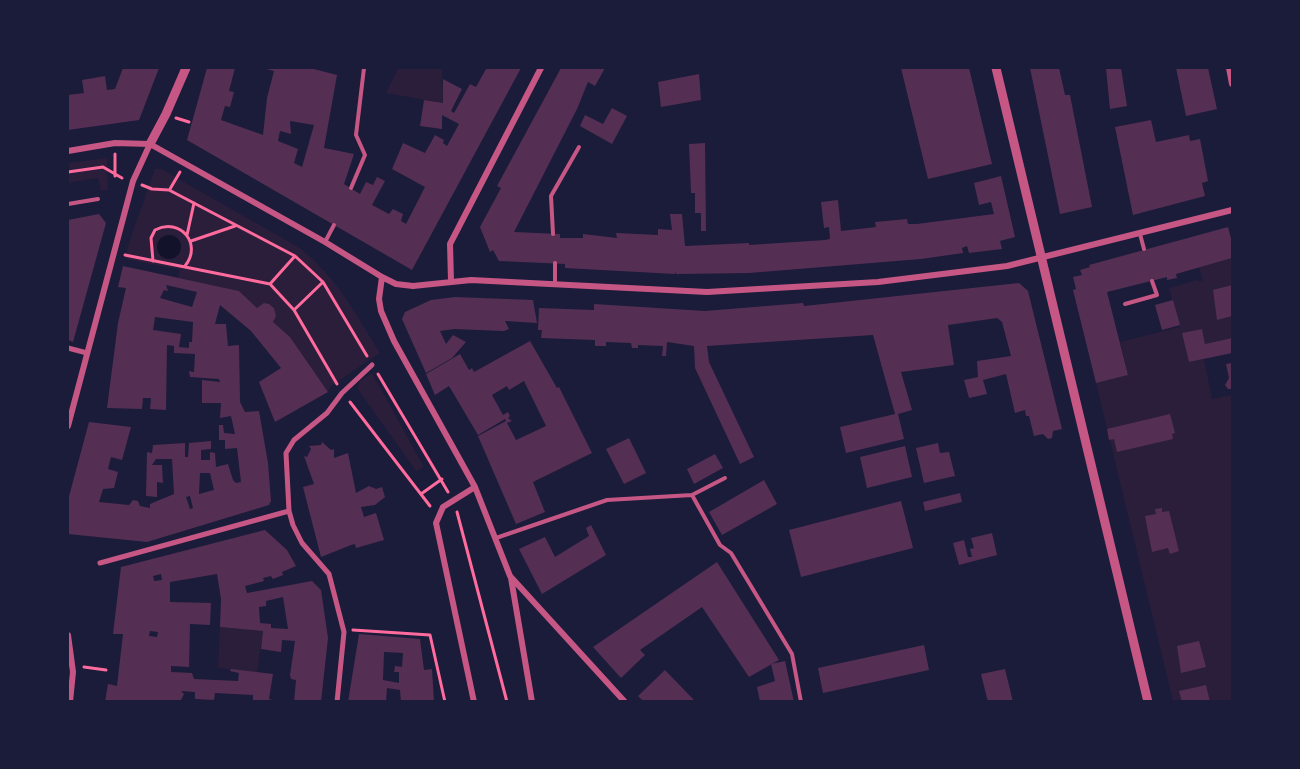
<!DOCTYPE html>
<html>
<head>
<meta charset="utf-8">
<style>
  body { margin:0 }
  #map { position:relative; width:1300px; height:769px; overflow:hidden; background:#1b1b3a; font-family:"DM Sans",sans-serif }
  canvas { display:block }
  .frame { position:absolute; inset:0; border:69px solid #1b1b3a; pointer-events:none }
</style>
</head>
<body>
<div id="map">
<canvas width="1300" height="769"></canvas>
<div class="frame"></div>
</div>
<script>
const c = document.querySelector('canvas').getContext('2d');
c.lineJoin = 'round';
function fillPath(path, color) { c.fillStyle = color; c.fill(path, 'evenodd'); }
function trace(path, color, width, dash) { c.strokeStyle = color; c.lineWidth = width; c.lineCap = dash ? 'butt' : 'round'; c.setLineDash(dash || []); c.stroke(path); }
fillPath(new Path2D(`
  M398,68H442L443,103L386,93Z
  M107,158L108,190L101,191L98,178L68,183V163Z
  M155,169H161L300,248C338,279 354,312 380,353L331,386L328,392L290,337L273,322L276,316L274,308C267,302 264,303 257,308L239,291L178,278L180,270L125,259L129,242Z
  M1232,258V338L1205,344L1202,329L1183,333L1189,362L1204,359L1212,399L1232,395V701H1173L1096,383L1128,375L1120,342L1180,327L1169,288L1197,280L1203,282L1199,267Z
  M372,373L424,467L416,471L357,388L360,381Z
  M220,627L263,631L257,673L218,668Z`), '#2a1e3b');
fillPath(new Path2D(`
  M157 247a12 12 0 1 1 24 0a12 12 0 1 1-24 0Z`), '#12122b');
fillPath(new Path2D(`
  M123,68H159L139,120L68,130V95L84,93L82,80L105,76L107,90L115,89Z
  M207,68H235L229,91L234,92L230,107L225,106L221,120L263,135L267,98L274,71L262,68H310L337,75L324,148L354,154L344,184L360,194L366,182L373,185L377,177L385,181L372,205L389,214L393,209L403,214L401,221L406,224L425,187L392,169L403,143L425,153L435,135L444,140L443,143L447,146L459,124L442,115V129L420,126L424,100L443,103V79L462,89L451,111L454,113L470,84L476,87L486,69L483,68H521L412,270L187,140ZM290,121L314,125L302,167L294,163L298,149L278,141L280,131L291,134Z
  M561,68H605L595,86L588,82L577,109L514,232L560,234V238H583V234L617,238L616,233L658,235V229L672,230L670,214H682L685,246L749,243V245L825,240L830,239L829,227L824,228L821,202L838,200L841,231L876,227L875,222L907,219L908,224H917L994,214L991,202L979,205L974,183L1001,176L1015,237L1000,241L1002,249L969,253L967,246L962,248L963,253L921,259L749,273L676,274L675,271V274L565,268V264L499,261L493,250L490,252L480,227L501,188L497,186Z
  M901,68H969L992,164L928,179Z
  M1030,68H1059L1065,95H1070L1092,207L1060,214Z
  M1106,68H1121L1127,106L1110,109Z
  M1176,68H1208L1217,109L1186,116Z
  M699,74L701,100L661,107L658,82Z
  M612,108L627,116L612,144L580,126L585,115L603,124Z
  M1151,120L1156,142L1189,135L1190,141L1200,139L1208,181L1202,183L1205,196L1133,215L1115,127Z
  M705,143L706,231H701V213H695V193H691L689,144Z
  M99,214L106,223L73,342L68,340V220Z
  M1228,227L1232,242V258L1176,274L1177,278L1167,280V277L1107,292L1128,375L1096,383L1073,290L1076,289L1073,277L1082,275L1080,270L1090,267L1089,265Z
  M123,266L239,291L257,308L264,303L269,304L274,308L276,316L273,322L290,337L328,392L275,422L259,382L281,368L251,331L220,305L215,324H226L228,346L239,345L240,402L245,412L259,411L268,463L271,501L269,505L147,542L68,534V500L89,422L131,427L122,460L111,457L108,469L118,472L114,488L103,489L99,502L129,505L133,500L138,501L140,506L150,508V504L174,494L172,459H156L152,465H162L163,483L157,482V497L146,496L147,452L152,453L153,445L185,443V457H188L189,443L211,441V449L201,450V460H210V452L215,453L216,467L228,464L233,480L236,483L241,482L237,448L225,449V440H219V425H223L224,433L235,434L231,416L220,418L221,403H202V380L220,382L219,379L190,377L189,371L194,372L195,354L174,353V346L167,345L166,410L150,409L151,398H143L142,409L107,408L118,323L126,288L118,287ZM166,285L197,292L192,307L160,298L164,290L168,291ZM155,317L193,322L192,342H189V348L179,347L181,334L153,330ZM200,473H210L214,490L199,494ZM190,496L193,508L190,509L186,497Z
  M1019,283L1028,291L1062,429L1053,431L1052,438L1048,439L1043,434L1034,436L1029,416H1026L1025,410L1015,413L1006,374L983,380L987,394L969,398L964,380L978,377L977,361L1011,356L1002,322L997,318L948,325L954,365L901,372L912,410L898,414L904,439L846,453L840,427L895,414L873,335L707,346L709,362L754,457L740,464L695,368L694,346L667,342L666,356H662L663,346L638,345V348H632L631,343L606,342V346H595V340L541,338L542,330H538L539,308L594,310V304L705,311L803,303L804,306Z
  M1232,285V316L1217,320L1213,290Z
  M455,297L533,300L537,323L505,321L509,329L504,331L454,329L440,331L446,344L453,335L466,342L452,358L426,373L402,319L405,312L431,300Z
  M1173,300L1180,325L1162,330L1155,305Z
  M1202,329L1205,344L1232,338V353L1189,362L1182,333Z
  M530,341L557,388L559,387L592,453L533,482L545,512L516,524L478,436L506,421L505,419L478,435L449,386L435,395L426,374L460,354L469,370L472,368L474,372ZM524,381L546,426L516,440L507,423L512,421L508,418L510,416L508,412L503,415L492,395L507,386L509,390Z
  M1232,363V389H1228L1225,385L1229,378L1226,364Z
  M1170,414L1175,433L1172,434L1173,439L1117,452L1114,439L1109,440L1107,429Z
  M629,438L646,473L624,484L606,449Z
  M322,442L331,450L334,449V458L348,453L356,493L369,486L376,489L382,487L385,497L375,505L361,507L364,517L376,513L384,540L356,548L355,544L351,545L321,557L303,487L314,484L304,456L307,457L311,449L309,446L321,445Z
  M938,443L940,453L949,452L955,476L924,483L916,448Z
  M905,446L912,477L867,488L860,457Z
  M715,454L723,468L694,484L687,469Z
  M764,480L777,504L722,535L709,512Z
  M960,493L962,502L925,511L923,502Z
  M901,501L913,548L801,577L789,530Z
  M1162,508V512L1169,511L1179,551L1170,554L1168,548L1152,552L1145,516L1156,514L1155,509Z
  M591,525L606,555L542,594L519,549L545,537L555,557L589,536L586,528Z
  M265,530L287,550L296,566L282,572L283,575L273,579L271,576L263,578L264,581L245,586L247,593L312,581L321,590L328,638L321,702H294L296,680L291,679L290,675L295,641L282,640L281,652L261,649L263,631L220,627L221,599L217,574L170,582V602L211,603L210,625L190,624L189,667L171,666V672L192,673L194,679L238,681L239,673L230,671L231,669L273,674L269,699L281,702H253V695L215,693L214,700L195,699V692L181,691L184,694L180,702H105L108,684L117,686L123,634H113L121,567ZM161,574L162,580L154,581L153,576ZM283,597L288,629L271,628V624L260,623L259,607L266,606V601ZM150,631L158,632L157,637L149,636Z
  M992,533L997,555L959,565L953,543L964,540L968,557H972L970,549L974,548L971,538Z
  M717,562L779,660L749,677L702,607L640,650L645,655L621,678L593,647Z
  M359,634L420,639L424,670L432,669L434,702H401L400,690L387,688L386,702H348ZM384,652L403,653L402,667L395,666L394,672H399V683L383,680Z
  M1199,641L1206,667L1181,673L1177,646Z
  M924,645L929,670L823,693L818,668Z
  M785,661L794,702H760L757,687L775,681L771,664Z
  M1005,669L1013,702H988L981,674Z
  M665,670L693,699L695,702H644L638,696Z
  M1206,685L1210,702H1182L1179,691Z`), '#542f53');
trace(new Path2D(`
  M176,118L189,122
  M68,172L103,167L122,178
  M115,176V154
  M142,185L152,189L169,190L295,256L270,284
  M170,189L180,172
  M187,235L194,203
  M191,241L235,226
  M125,255L270,284L294,310L337,384
  M295,256L323,282L367,356
  M153,261L151,238L155,230C180,217 203,244 185,266
  M294,310L323,282
  M378,374L448,492
  M350,402L430,506
  M421,494L442,479
  M457,512L507,702
  M353,630L430,635L445,702
  M84,667L106,670`), '#ff6b9d', 3);
trace(new Path2D(`
  M351,188L365,155L356,135L364,68
  M68,204L98,199
  M553,234L551,196L579,147
  M1140,234L1144,249
  M325,242L334,225
  M555,284V263
  M1125,304L1157,295L1152,281
  M692,495L720,545L731,553L792,654L801,702
  M496,538L607,500L692,495L725,478`), '#c65784', 4);
trace(new Path2D(`
  M68,348L87,353
  M100,563L289,511
  M337,702L344,632L329,574L302,543L293,525L289,511L286,453L294,440L327,413L342,393L372,365`), '#c65784', 5);
trace(new Path2D(`
  M1229,68L1232,84
  M68,151L115,143L150,144L325,242L382,277L396,284L413,286L471,280L707,292L878,282L1007,266L1232,210
  M382,277L379,299L381,311L394,341L475,487L510,576L625,702
  M451,281L450,244L541,68
  M68,426L133,181L150,144
  M511,578L532,702
  M68,635L73,672L70,702
  M474,702L436,523L443,507L475,487`), '#c65784', 6);
trace(new Path2D(`
  M996,68L1148,702
  M150,144L166,114L186,68`), '#c65784', 9);
</script>
</body>
</html>
